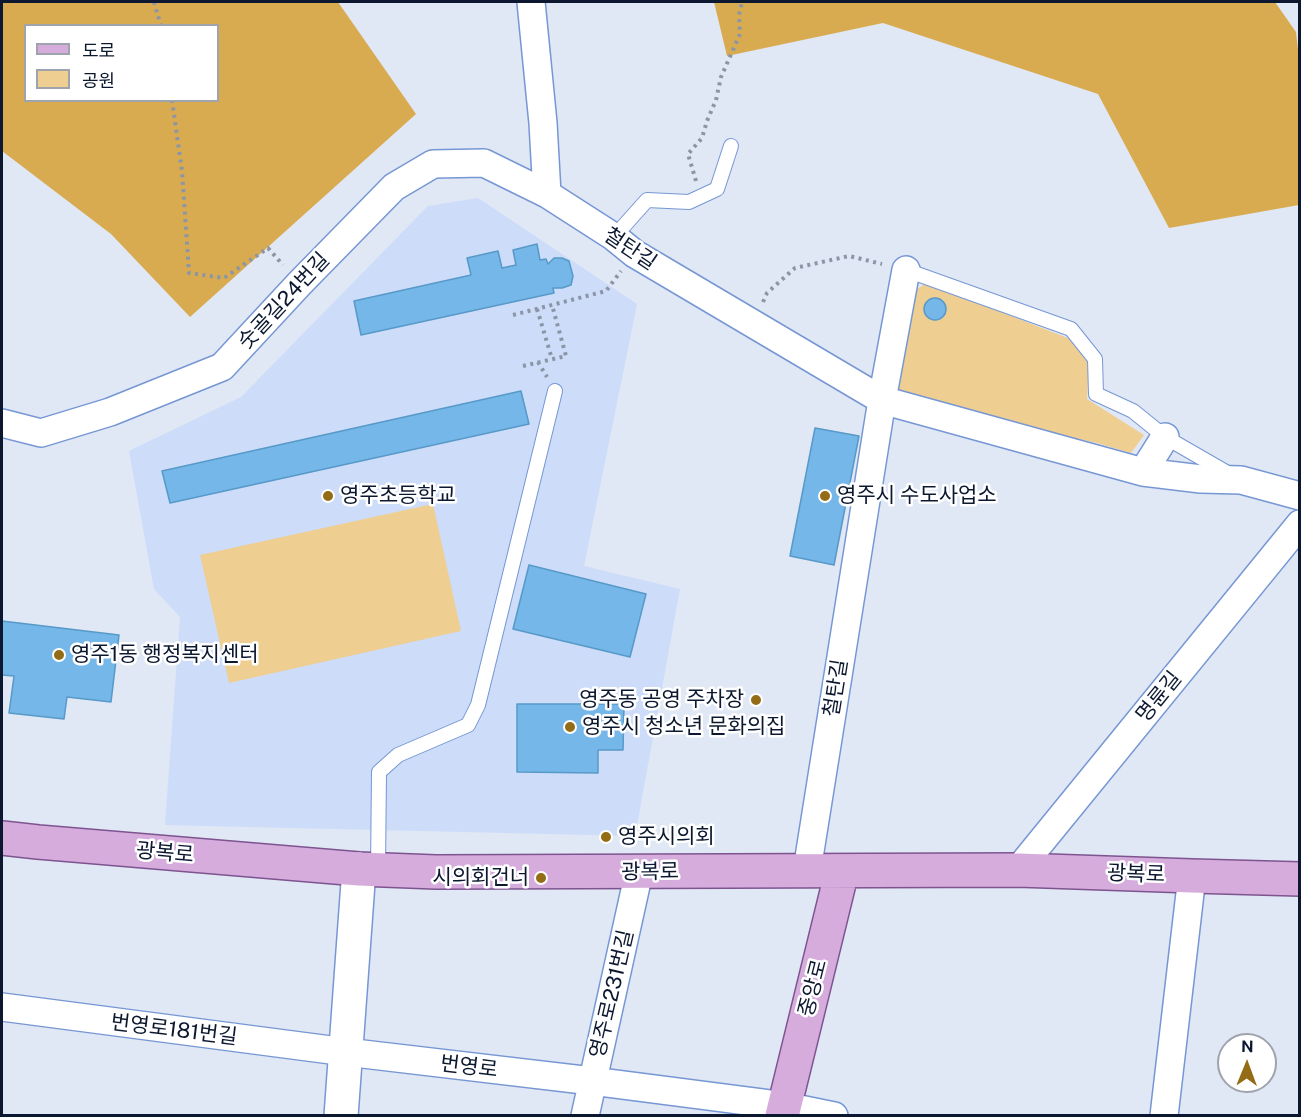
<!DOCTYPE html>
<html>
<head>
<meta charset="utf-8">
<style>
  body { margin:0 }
  #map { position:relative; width:1301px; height:1117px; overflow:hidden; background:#e0e7f5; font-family:"Public Sans","Noto Sans KR",sans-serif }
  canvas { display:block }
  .frame { position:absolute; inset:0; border:3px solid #0c182f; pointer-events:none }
  .legend { position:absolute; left:24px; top:24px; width:195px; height:78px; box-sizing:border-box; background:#fff; border:2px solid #9ea3ac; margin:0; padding:8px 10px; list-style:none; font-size:18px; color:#0c182f }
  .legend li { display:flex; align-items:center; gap:12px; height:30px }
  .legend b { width:30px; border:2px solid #9ea3ac }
  .north { position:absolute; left:1217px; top:1033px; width:60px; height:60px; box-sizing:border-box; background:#fff; border:2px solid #9ea3ac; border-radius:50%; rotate:1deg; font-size:16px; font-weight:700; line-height:24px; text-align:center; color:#0c182f }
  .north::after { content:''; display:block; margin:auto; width:21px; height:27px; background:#936c15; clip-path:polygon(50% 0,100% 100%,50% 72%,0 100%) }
</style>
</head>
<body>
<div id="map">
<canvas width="1301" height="1117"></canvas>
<div class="frame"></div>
<ul class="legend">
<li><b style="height:8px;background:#d6acdc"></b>도로</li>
<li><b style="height:16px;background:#efce92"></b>공원</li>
</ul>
<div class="north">N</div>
</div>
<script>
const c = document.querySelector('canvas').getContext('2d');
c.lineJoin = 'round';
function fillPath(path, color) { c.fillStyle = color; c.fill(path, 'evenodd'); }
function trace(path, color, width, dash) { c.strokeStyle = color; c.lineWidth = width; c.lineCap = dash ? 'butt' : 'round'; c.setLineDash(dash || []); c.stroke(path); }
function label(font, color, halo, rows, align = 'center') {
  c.font = font + ' "Public Sans","Noto Sans KR",sans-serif'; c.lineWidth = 5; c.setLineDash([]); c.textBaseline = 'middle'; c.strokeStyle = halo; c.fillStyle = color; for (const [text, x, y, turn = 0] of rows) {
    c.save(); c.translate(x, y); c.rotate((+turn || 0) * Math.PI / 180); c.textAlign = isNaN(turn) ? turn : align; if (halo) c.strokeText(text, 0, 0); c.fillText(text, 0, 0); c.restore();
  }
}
fillPath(new Path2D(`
  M478,198L637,304L584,566L680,589L635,836L165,825L180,617L154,589L129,451L241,397L428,206Z`), '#ccdcf9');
fillPath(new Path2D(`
  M926,283L1073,340L1089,365L1087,399L1144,435L1131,453L1097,443L896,400L906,297Z
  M433,504L461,631L229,683L200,555Z`), '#efce92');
fillPath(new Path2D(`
  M2,2H338L416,114L190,317L111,234L2,151ZM26,26H218V100H26Z
  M714,2H1275L1296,32L1300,67L1299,205L1169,228L1098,94L883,23L727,56Z`), '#d9ab50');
const building = new Path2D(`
  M537,244L540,260L546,259L548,264L554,258H562L569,261L573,276L571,285L562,288H553L554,293L361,335L354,301L471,275L467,258L498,251L502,268L516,265L513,250Z
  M924 309a11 11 0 1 1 22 0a11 11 0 1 1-22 0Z
  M521,391L529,424L170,503L162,471Z
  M815,428L859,436L834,565L790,556Z
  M529,565L646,594L630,657L513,629Z
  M2,621L119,635L111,702L67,697L64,719L9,713L14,676L2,675Z
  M517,704H624L623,750H598V773L517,772Z`);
fillPath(building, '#75b7e8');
trace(building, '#5799c8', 1.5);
const service = new Path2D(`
  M614,237L647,200L689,202L717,189L731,146
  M906,270L1071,329L1095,359L1096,394L1133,411L1165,437L1231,475
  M378,870L379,772L398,755L468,725L478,705L555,391`);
const minor = new Path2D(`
  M531,2L543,123L547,194L614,237L635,254L882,400L807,870
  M906,270L882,400L1143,472L1201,479L1241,480L1300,496
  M2,423L41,433L110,412L222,367L300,283L394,187L433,164L484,163L547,194
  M1143,472L1165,437
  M1018,870L1300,524
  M2,1007L346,1052L592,1081L785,1106L834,1116
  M585,1116L639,872
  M1164,1116L1192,876`);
const tertiary = new Path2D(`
  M341,1116L359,869`);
const primary = new Path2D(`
  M2,838L38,842L359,869L436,872L1018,870L1192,876L1300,879
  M782,1116L842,871`);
trace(service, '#7697d4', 16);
trace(minor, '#7697d4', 30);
trace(tertiary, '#7697d4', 36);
trace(primary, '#7d5490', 36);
trace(new Path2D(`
  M154,2L161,26
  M172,100L182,171L189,273L224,278L268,248L283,265
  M696,181L688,154L702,138L707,121L716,100L721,77L740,34L739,15L742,2
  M763,302L767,293L795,268L849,256L882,264
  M537,309L552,359
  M513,315L606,291L621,271
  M538,362L547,377
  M523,366L566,356L552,305`), '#8c95a6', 4, [3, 4.5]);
trace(service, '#fff', 14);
trace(minor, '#fff', 27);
trace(tertiary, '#fff', 33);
trace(primary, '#d6acdc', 33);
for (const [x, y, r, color] of [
  [328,496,6,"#936c15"],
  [825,496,6,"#936c15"],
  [59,655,6,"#936c15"],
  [756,700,6,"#936c15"],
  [570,727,6,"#936c15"],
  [606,837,6,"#936c15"],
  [541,878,6,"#936c15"]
]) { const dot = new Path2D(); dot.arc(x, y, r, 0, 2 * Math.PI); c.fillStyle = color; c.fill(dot); trace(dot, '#fff', 2); }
label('21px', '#0c182f', '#fff', [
  ["철탄길",630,249,34],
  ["숫골길24번길",284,301,-47],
  ["철탄길",836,688,-81],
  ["명륜길",1159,697,-51],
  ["광복로",165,853,5],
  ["광복로",650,872,-1],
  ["광복로",1136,874,2],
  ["중앙로",813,988,-76],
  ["영주로231번길",612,994,-77],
  ["번영로181번길",174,1030,7],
  ["번영로",469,1067,7]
]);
label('21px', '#0c182f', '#fff', [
  ["영주초등학교",340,496],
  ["영주시 수도사업소",837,496],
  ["영주1동 행정복지센터",71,655],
  ["영주동 공영 주차장",744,700,"right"],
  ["영주시 청소년 문화의집",582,727],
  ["영주시의회",618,837],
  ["시의회건너",529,878,"right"]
], 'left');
</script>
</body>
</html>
